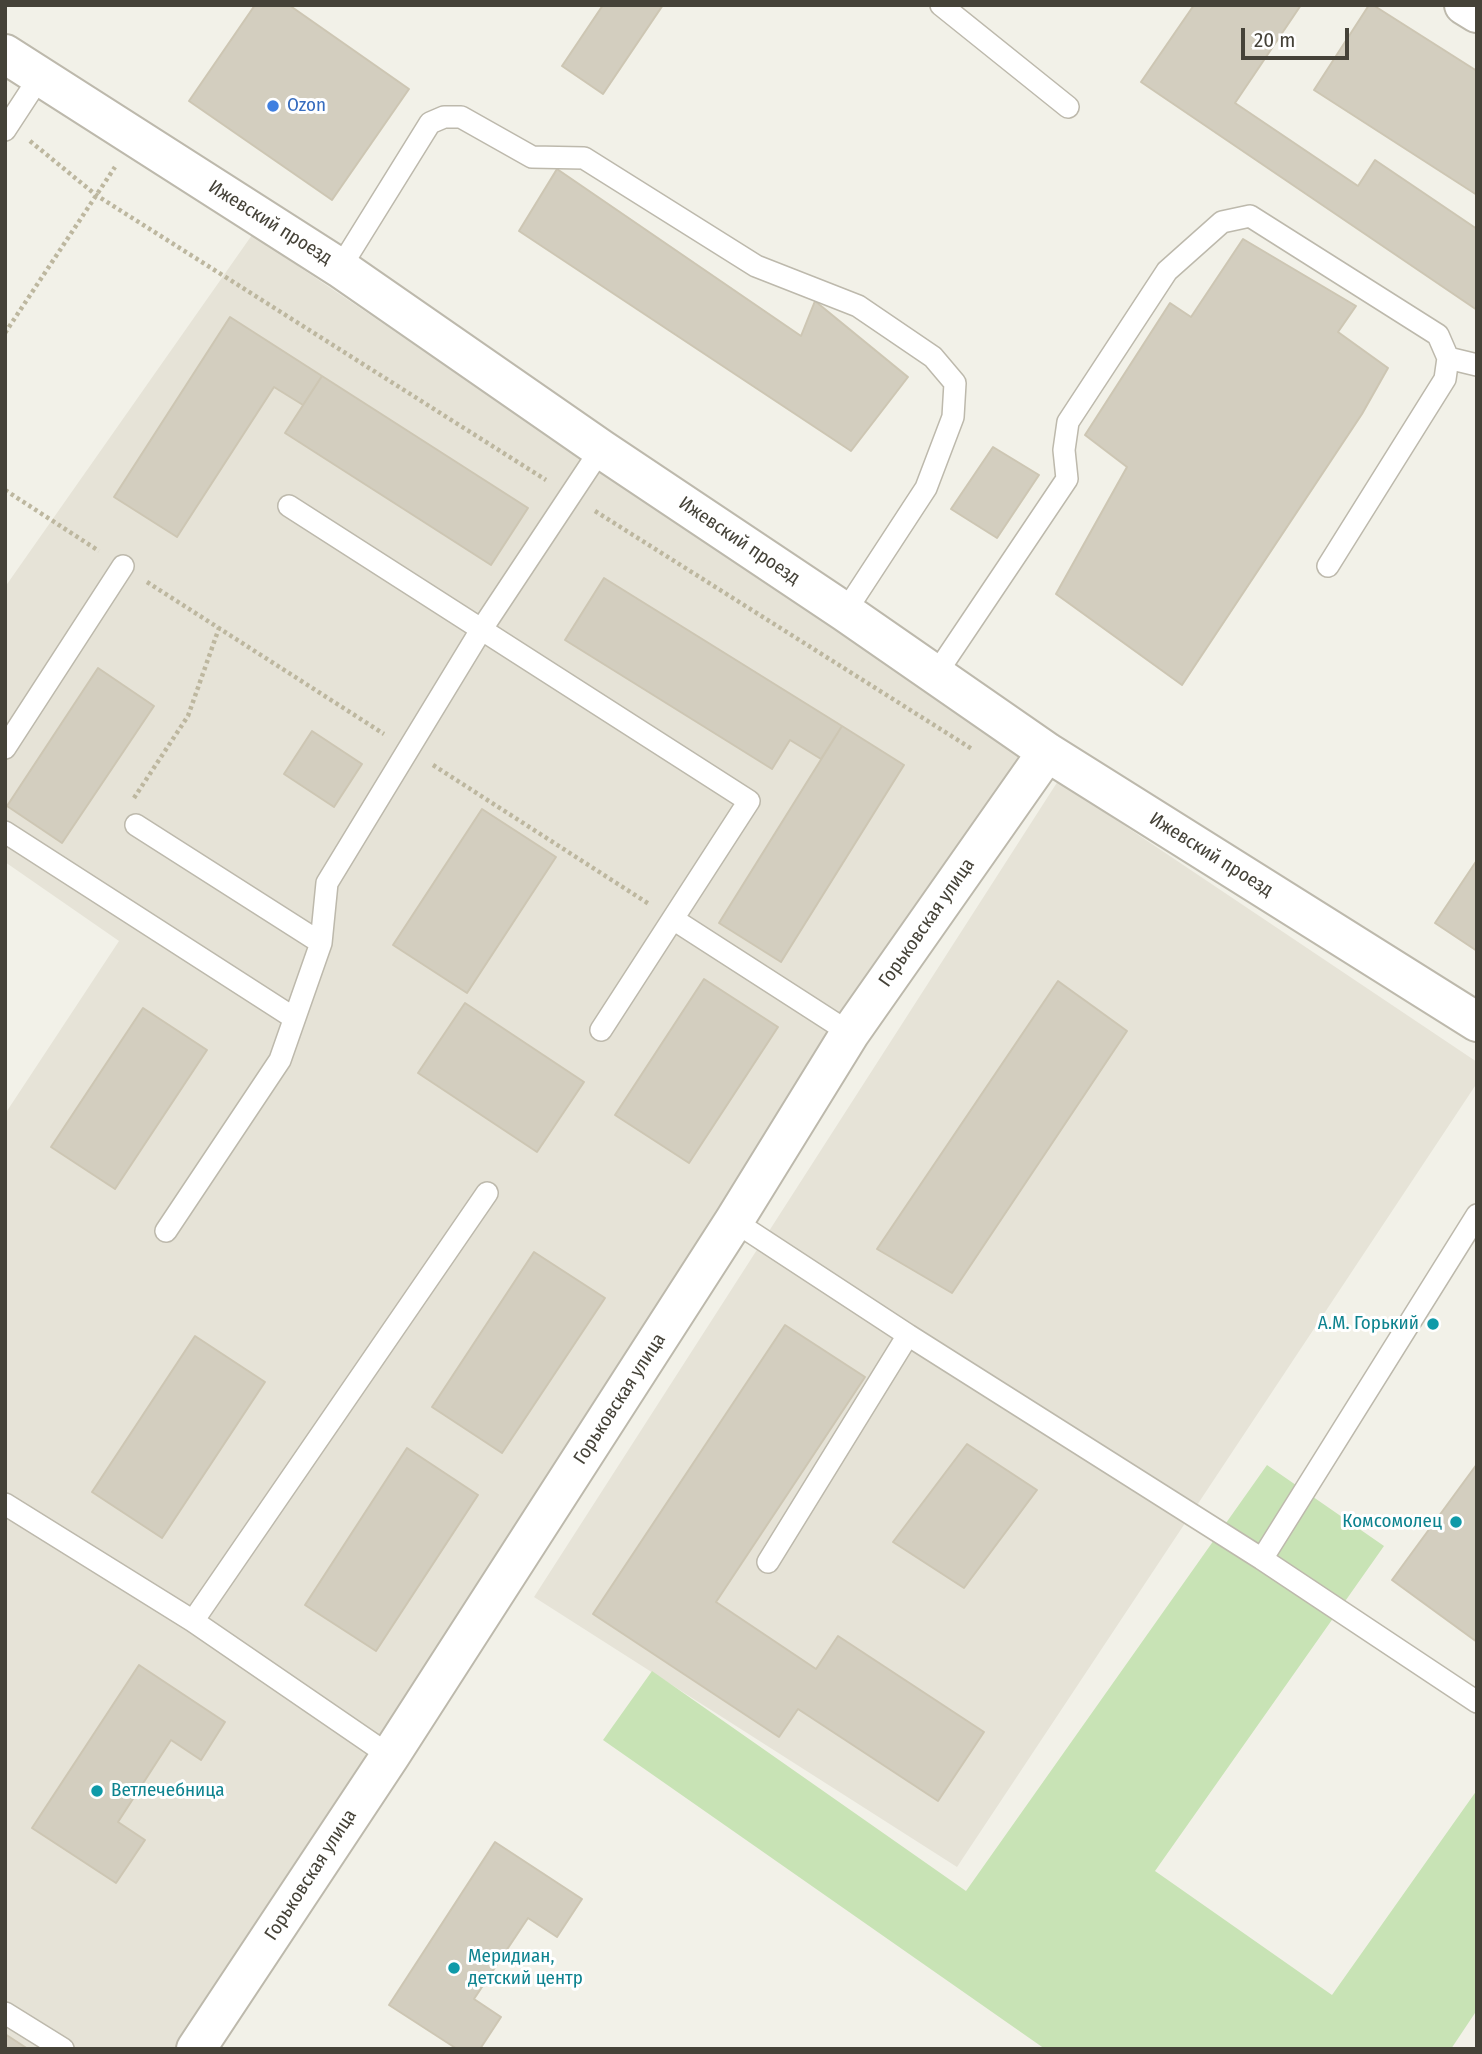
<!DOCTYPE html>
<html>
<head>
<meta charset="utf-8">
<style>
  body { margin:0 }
  #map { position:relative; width:1482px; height:2054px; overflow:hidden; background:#f2f1e8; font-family:"Fira Sans Condensed",sans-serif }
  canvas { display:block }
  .frame { position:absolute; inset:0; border:7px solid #454238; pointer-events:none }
  .scale { position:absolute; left:1241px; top:28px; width:108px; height:32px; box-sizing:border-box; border:4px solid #454238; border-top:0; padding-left:9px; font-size:21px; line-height:24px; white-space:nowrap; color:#454238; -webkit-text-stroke:5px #fff; paint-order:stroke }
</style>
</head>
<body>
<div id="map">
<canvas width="1482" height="2054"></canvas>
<div class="frame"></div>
<div class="scale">20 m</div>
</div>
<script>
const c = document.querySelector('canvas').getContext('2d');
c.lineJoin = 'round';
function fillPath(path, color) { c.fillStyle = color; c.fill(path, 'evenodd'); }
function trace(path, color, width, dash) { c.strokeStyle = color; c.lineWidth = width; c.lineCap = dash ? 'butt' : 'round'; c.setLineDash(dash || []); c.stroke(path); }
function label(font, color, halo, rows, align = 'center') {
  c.font = font + ' "Fira Sans Condensed",sans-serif'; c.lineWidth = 6; c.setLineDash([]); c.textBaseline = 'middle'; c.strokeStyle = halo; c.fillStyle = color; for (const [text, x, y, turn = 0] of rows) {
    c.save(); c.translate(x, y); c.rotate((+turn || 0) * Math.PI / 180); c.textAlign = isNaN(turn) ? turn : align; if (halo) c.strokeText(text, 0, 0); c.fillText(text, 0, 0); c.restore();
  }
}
fillPath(new Path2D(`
  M252,235L1040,767L194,2049H5V1114L119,941L5,862V587Z
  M1058,781L1477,1062V1083L957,1867L534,1597Z`), '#e6e3d7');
fillPath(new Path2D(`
  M1267,1465L1384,1546L1155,1871L1332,1995L1477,1790V2010L1451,2049H1045L603,1740L652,1671L966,1891Z`), '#c8e3b5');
const building = new Path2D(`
  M255,5H289L409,89L332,200L189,101Z
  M603,5H663L603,94L562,66Z
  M1194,5H1301L1235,103L1358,186L1375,160L1477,229V310L1141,82Z
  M1369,5H1373L1477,71V195L1314,90Z
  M557,169L801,336L815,301L908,377L851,451L519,231Z
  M1243,239L1356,306L1338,332L1388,368L1362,414L1182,685L1056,594L1127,467L1085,435L1170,303L1191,317Z
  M230,317L322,376L303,405L274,387L177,537L114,497Z
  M322,376L528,508L491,565L285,433Z
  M993,447L1039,475L997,538L951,509Z
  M604,578L842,726L821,759L790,740L772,769L565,640Z
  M98,668L154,706L62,843L7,806Z
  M842,726L904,765L781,962L719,923Z
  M312,731L362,764L334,807L284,774Z
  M482,809L556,857L467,993L393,945Z
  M1477,860V951L1435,923Z
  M704,979L778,1027L689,1163L615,1115Z
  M1058,981L1127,1031L952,1293L877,1249Z
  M465,1003L584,1082L537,1152L418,1073Z
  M143,1008L207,1050L115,1189L51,1147Z
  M534,1252L605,1298L502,1453L432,1407Z
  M785,1325L865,1377L716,1602L816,1669L838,1636L984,1732L938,1801L798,1709L779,1737L593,1614Z
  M195,1336L265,1382L162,1538L92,1492Z
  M967,1444L1037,1490L964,1588L893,1542Z
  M407,1448L478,1495L376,1651L305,1605Z
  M1477,1464V1642L1392,1580Z
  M139,1665L225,1722L201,1760L171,1740L118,1822L145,1840L116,1883L32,1828Z
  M495,1842L582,1899L557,1937L528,1918L474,1999L501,2017L480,2049H457L389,2005Z
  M5,2034L28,2049H5Z`);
fillPath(building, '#d3cebf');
trace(building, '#cdc6b3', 2);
const service = new Path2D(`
  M941,5L1068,107
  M5,130L39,78
  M340,268L430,123L444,117H461L532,157L584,158L756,266L858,306L933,357L955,383L953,417L926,488L845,612
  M1448,358L1477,365
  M289,506L749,801L601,1030
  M936,674L1067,479L1064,450L1068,422L1167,271L1222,222L1250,216L1438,335L1448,358L1445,379L1328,566
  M5,748L123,566
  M136,825L321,943
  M5,832L294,1018
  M673,919L850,1033
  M734,1221L908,1335L768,1562
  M166,1231L280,1060L321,943L327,883L481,630L601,449
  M908,1335L1262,1559L1477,1702
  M5,1504L193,1621L390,1756
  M1262,1559L1477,1215
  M193,1621L487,1193
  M5,2013L63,2049`);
const minor = new Path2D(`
  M1464,5L1477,13`);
const tertiary = new Path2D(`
  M5,54L340,268L601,449L845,612L1047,752L1477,1022
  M196,2049L390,1756L734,1221L850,1033L1047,752`);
trace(service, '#bdb9ac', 24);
trace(minor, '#bdb9ac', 42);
trace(tertiary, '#bdb9ac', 42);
trace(new Path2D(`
  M30,141L96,195L546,480
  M5,333L115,167
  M5,490L99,551
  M595,511L972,749
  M147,582L384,734
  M433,765L649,904
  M134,798L188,716L219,628`), '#bdb79f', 4.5, [3.5, 3.5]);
trace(service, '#fff', 21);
trace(minor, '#fff', 38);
trace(tertiary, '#fff', 38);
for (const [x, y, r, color] of [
  [273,106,7,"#3f7fe0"],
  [1433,1324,7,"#0f9aa8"],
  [1456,1522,7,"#0f9aa8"],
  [97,1791,7,"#0f9aa8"],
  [454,1968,7,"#0f9aa8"]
]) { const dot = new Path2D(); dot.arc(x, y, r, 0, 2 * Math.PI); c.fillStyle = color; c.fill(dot); trace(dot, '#fff', 2.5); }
label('19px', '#366cbe', '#fff', [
  ["Ozon",287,106]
], 'left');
label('19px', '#454238', '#fff', [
  ["Ижевский проезд",270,223,32],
  ["Ижевский проезд",739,541,34],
  ["Ижевский проезд",1211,855,32],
  ["Горьковская улица",927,923,-55],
  ["Горьковская улица",620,1399,-57],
  ["Горьковская улица",311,1875,-57]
]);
label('19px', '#0d838f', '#fff', [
  ["А.М. Горький",1419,1324],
  ["Комсомолец",1442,1522],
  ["Ветлечебница",111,1791,"left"],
  ["Меридиан,",468,1957,"left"],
  ["детский центр",468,1979,"left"]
], 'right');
</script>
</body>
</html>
